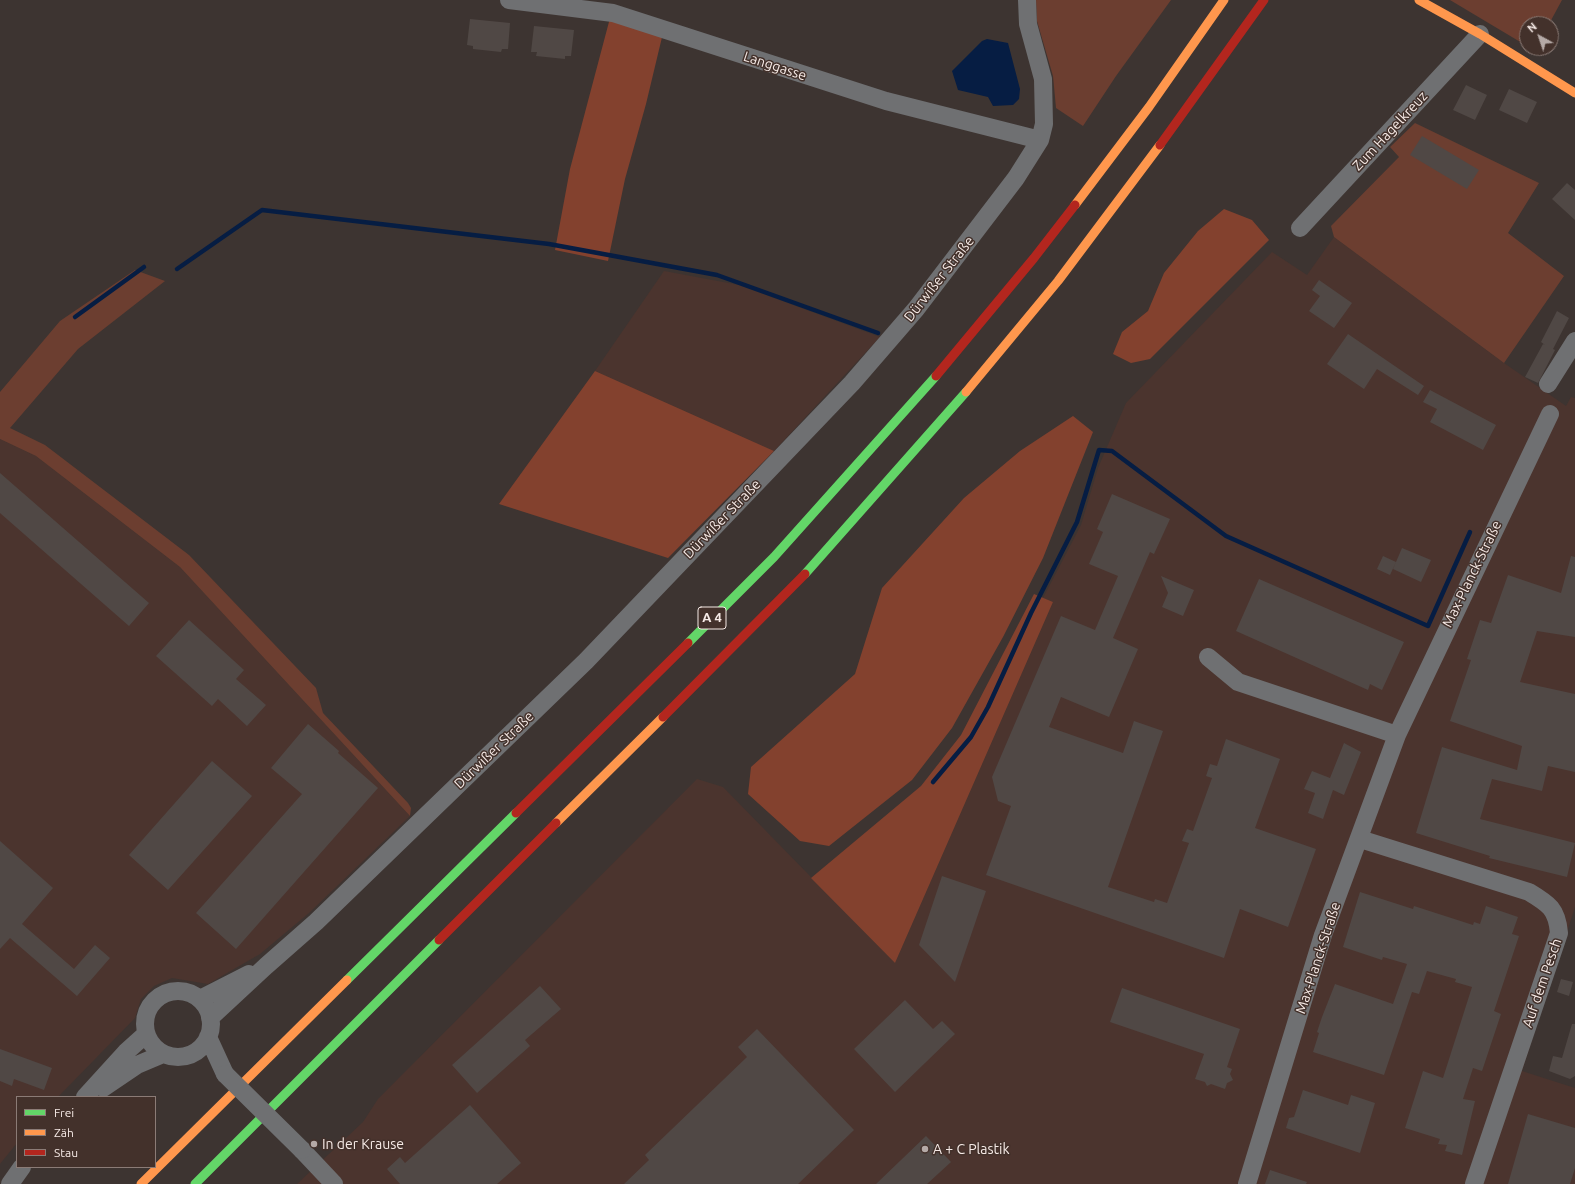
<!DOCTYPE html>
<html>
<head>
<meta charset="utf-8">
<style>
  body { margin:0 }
  #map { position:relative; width:1575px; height:1184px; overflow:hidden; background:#3d3431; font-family:Ubuntu,sans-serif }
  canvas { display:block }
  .legend { position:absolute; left:16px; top:1096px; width:140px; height:72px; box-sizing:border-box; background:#43312b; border:1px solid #8b7b76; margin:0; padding:5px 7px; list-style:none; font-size:12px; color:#f6eae6 }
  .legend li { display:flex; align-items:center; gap:8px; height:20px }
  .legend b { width:20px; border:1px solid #8b7b76 }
  .north { position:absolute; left:1519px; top:16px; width:40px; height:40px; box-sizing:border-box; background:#43312b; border:1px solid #8b7b76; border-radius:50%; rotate:320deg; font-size:11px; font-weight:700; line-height:16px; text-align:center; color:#f6eae6 }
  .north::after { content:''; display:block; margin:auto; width:14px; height:18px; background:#b5aaa7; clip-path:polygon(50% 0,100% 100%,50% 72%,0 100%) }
</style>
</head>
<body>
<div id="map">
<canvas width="1575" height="1184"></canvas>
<ul class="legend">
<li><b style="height:5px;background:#63d668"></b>Frei</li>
<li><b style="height:5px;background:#ff974d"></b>Zäh</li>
<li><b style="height:5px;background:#b3261e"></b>Stau</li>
</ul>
<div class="north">N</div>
</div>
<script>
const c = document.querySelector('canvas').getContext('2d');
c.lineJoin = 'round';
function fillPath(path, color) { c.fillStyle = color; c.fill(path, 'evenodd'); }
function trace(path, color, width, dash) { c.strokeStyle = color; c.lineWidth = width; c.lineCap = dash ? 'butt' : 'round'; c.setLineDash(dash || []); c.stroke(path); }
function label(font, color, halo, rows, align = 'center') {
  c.font = font + ' Ubuntu,sans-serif'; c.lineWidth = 3; c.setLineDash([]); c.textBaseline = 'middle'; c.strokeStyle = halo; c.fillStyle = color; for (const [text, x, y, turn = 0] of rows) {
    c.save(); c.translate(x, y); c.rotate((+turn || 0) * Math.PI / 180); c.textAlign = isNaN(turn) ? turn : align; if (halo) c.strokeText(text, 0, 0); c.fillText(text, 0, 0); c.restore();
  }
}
fillPath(new Path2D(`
  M1334,237L1504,363L1566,406L1571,397L1575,398V907L1522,1071L1575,1088V1184H297L363,1122L378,1099L697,779L723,787L895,963L1053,602L1043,598L1081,525L1098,468L1126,403L1272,252L1307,275Z
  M664,271L739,285L880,337L774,451L595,371Z
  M0,439L36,456L180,567L410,816L309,913L260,954L208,984L172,978L154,986L141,999L135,1018L58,1097H17V1143L0,1164Z`), '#4b342e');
fillPath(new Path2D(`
  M1036,0H1171L1116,76L1083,126L1056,108L1053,76L1037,21Z
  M1450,0H1562L1549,24H1527V46Z
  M1415,123L1539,183L1508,233L1564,276L1504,363L1334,237L1331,226L1399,157L1390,147Z
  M135,270L165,281L78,349L10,428L45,445L189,555L316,688L323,713L408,803L411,808L410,816L180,567L36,456L0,439V392L60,321Z`), '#6c3e30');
fillPath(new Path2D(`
  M610,18L663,33L646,104L625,179L608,261L555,250L570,169Z
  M1224,209L1252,220L1269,240L1150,359L1131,363L1113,354L1122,332L1148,311L1164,273L1198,231Z
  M595,371L774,451L668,558L499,504Z
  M1073,416L1093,432L1043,558L1003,637L952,728L912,780L829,846L800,841L748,794L751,767L855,674L882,588L964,498L1020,451Z
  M1034,594L1053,602L895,963L811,878L921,786L961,735Z`), '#83412e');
fillPath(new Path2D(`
  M987,39L1008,43L1020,89L1019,99L1013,105L993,106L988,97L958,90L952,71L982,41Z`), '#061d43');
trace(new Path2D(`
  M177,269L262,210L549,244L717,275L878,333
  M75,317L144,267
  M933,782L971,737L988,707L1031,613L1077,522L1099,450L1112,451L1226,536L1428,626L1470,532`), '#061d43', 4.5);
fillPath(new Path2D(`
  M470,19L510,23L508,49H502L501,52L473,49V46L467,45Z
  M534,26L574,30L571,56H565V59L536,56L537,52H531Z
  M1466,85L1487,95L1475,120L1453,110Z
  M1509,89L1537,102L1527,123L1499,110Z
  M1422,136L1479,170L1467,189L1410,155Z
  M1567,183L1575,190V220L1552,199Z
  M1319,280L1352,303L1334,328L1309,311L1320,296L1312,290Z
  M1557,311L1569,318L1553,349L1555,350L1538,383L1525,377L1543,344L1545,345L1541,342Z
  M1348,334L1424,386L1418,395L1377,369L1364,389L1327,364Z
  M1430,390L1496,425L1483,450L1430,422L1437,409L1423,402Z
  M0,473L149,603L129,626L0,513Z
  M1112,494L1170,519L1154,554L1150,552L1113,638L1138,649L1109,717L1061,697L1049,727L1123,753L1134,721L1163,731L1108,887L1154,902L1155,899L1167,903L1189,843L1182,841L1187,829L1193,831L1212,778L1206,776L1210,764L1217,766L1226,739L1280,759L1255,828L1316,849L1288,927L1240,909L1224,958L986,875L1011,806L998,801L992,777L1061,616L1095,630L1118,576L1089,564L1103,532L1097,529Z
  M1402,548L1431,560L1421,582L1393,569Z
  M1383,556L1396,562L1390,575L1377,569Z
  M1571,556L1575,557V637L1537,631L1520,682L1575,694V772L1548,766L1542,791L1492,779L1480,819L1575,843L1567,877L1489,858L1490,856L1416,833L1442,747L1517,770L1522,746L1450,721L1471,660L1467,659L1480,620L1491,623L1508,575L1561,593Z
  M1161,576L1194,590L1183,616L1162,607L1168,593Z
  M1259,579L1404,642L1382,690L1370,684L1368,690L1236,631Z
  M189,620L244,670L236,679L266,705L247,726L218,699L212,706L156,656Z
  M308,724L339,751L338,753L378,788L236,949L196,913L302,794L271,768Z
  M1344,743L1361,752L1344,795L1333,790L1323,819L1308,813L1315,793L1304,789L1312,771L1330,778Z
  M212,761L252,796L168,890L129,855Z
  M0,841L53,888L22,924L74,969L95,945L110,958L77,996L10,938L0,949Z
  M942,876L986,891L955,982L919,945Z
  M1360,892L1413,909L1414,906L1473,925L1474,922L1480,924L1486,906L1518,917L1512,934L1519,936L1494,1011L1501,1014L1482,1071L1473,1068L1463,1099L1475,1101L1462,1155L1445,1151L1447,1145L1438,1144L1440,1139L1405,1128L1423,1071L1443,1078L1472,987L1455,982L1456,979L1427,971L1419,994L1412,992L1384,1075L1313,1052L1319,1033L1317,1032L1322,1017L1335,984L1393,1004L1407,964L1383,957L1382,960L1343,947Z
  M1561,979L1573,982L1569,996L1557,992Z
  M540,986L561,1009L525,1040L530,1046L477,1093L452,1065Z
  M1122,988L1240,1029L1227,1067L1232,1069L1230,1074L1233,1080L1227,1083L1225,1089L1211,1084L1207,1086L1205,1082L1195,1079L1204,1054L1110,1022Z
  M905,1000L933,1029L942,1021L955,1034L895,1092L854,1049Z
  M1572,1024H1575V1076L1570,1079L1549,1071L1553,1056L1562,1058Z
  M757,1029L854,1130L798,1184H624L649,1160L645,1155L747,1057L738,1047Z
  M0,1049L52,1068L44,1090L14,1079L12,1086L0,1081Z
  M1303,1090L1348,1105L1351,1095L1375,1103L1360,1153L1286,1128L1289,1118L1294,1117Z
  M470,1105L521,1163L497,1184H400L387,1169L400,1157L405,1163Z
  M1528,1114L1575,1128V1168L1570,1184H1508Z
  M926,1136L951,1162L927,1184H876Z
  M1270,1170L1307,1182L1306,1184H1265Z`), '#504845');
trace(new Path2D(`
  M509,0L613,13L886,101L1040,140
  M1300,228L1480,34
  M1548,384L1575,341
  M1208,657L1238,682L1397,735
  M1360,839L1529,892C1549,904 1557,909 1559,933L1474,1184
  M145 1024a33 33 0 1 1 66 0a33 33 0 1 1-66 0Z
  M200,999L249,974
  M210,1018L266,966L316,922L586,661L852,383L916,309L1016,178L1040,140L1044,124L1043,79L1028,24L1027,0
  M208,1037L225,1074
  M103,1088L137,1065L163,1054
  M85,1097L126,1052L146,1034
  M302,1150L334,1184
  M10,1184L22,1167
  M1247,1184L1323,935L1397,735L1550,414`), '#6f7072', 18);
trace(new Path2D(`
  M805,574L966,392
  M688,643L774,557L936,376
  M347,980L516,813
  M195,1184L439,940`), '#63d668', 9);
trace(new Path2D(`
  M1419,0L1480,34L1575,93
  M1075,205L1149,107L1224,0
  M966,392L1058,281L1160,145
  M556,823L663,717
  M141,1184L347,980`), '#ff974d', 9);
trace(new Path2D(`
  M1160,145L1264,0
  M936,376L1034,258L1075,205
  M663,717L805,574
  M516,813L688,643
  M439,940L556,823`), '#b3261e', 9);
trace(new Path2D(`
  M225,1074L302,1150`), '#6f7072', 18);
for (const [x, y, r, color] of [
  [314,1144,4,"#b5aaa7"],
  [925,1149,4,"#b5aaa7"]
]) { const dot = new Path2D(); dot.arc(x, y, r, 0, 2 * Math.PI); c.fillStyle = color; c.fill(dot); trace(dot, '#43312b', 1.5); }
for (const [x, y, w] of [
  [712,618,28]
]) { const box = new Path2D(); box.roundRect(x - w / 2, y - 11, w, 22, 3); c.fillStyle = '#43312b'; c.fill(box); trace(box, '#f6eae6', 1); }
label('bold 13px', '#f6eae6', null, [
  ["A 4",712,618]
]);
label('14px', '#f6eae6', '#43312b', [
  ["Langgasse",775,66,18],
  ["Zum Hagelkreuz",1390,131,-47],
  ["Dürwißer Straße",939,279,-52],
  ["Dürwißer Straße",722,519,-46],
  ["Max-Planck-Straße",1472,574,-64],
  ["Dürwißer Straße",494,750,-44],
  ["Max-Planck-Straße",1318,958,-72],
  ["Auf dem Pesch",1542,983,-71]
]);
label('14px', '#f6eae6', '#43312b', [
  ["In der Krause",322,1144],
  ["A + C Plastik",933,1149]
], 'left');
</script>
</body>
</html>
